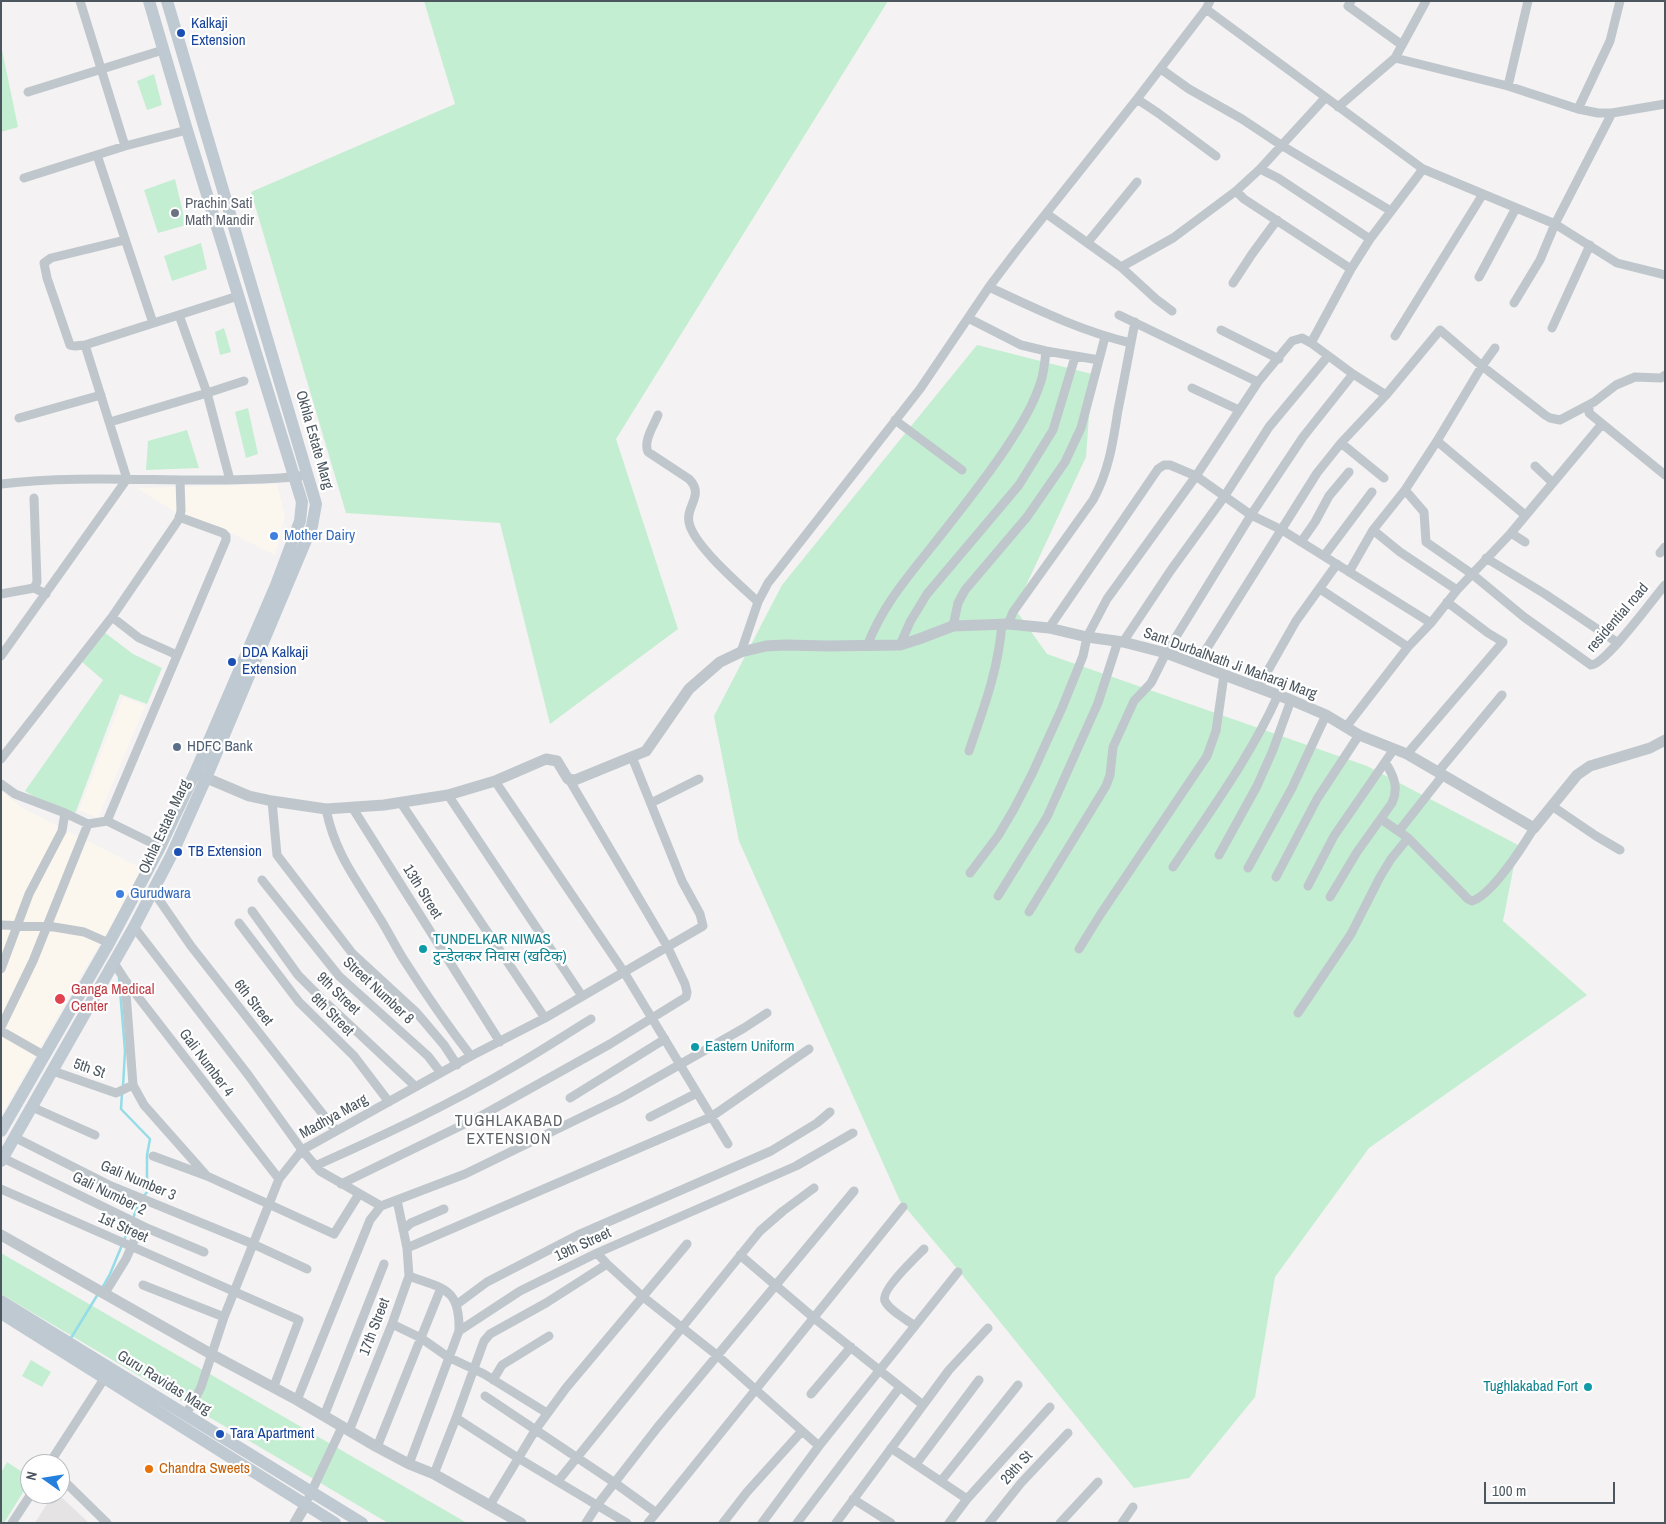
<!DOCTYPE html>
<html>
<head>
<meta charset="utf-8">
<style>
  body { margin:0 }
  #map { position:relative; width:1666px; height:1524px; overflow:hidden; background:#f4f2f2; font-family:"Archivo Narrow",sans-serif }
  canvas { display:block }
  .frame { position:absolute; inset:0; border:2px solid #4b565f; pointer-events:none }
  .north { position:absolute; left:20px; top:1454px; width:50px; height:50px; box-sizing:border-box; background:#fff; border:1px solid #b7bbbf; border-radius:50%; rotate:283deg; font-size:14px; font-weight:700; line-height:20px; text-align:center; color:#4b565f }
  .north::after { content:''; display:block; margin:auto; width:18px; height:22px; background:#2480dc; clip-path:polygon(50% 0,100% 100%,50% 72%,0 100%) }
  .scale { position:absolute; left:1484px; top:1482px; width:131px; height:22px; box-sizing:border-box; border:2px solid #4b565f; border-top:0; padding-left:6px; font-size:15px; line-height:18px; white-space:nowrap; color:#4b565f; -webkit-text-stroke:4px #fff; paint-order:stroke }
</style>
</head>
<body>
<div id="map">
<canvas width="1666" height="1524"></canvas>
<div class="frame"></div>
<div class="north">N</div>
<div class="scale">100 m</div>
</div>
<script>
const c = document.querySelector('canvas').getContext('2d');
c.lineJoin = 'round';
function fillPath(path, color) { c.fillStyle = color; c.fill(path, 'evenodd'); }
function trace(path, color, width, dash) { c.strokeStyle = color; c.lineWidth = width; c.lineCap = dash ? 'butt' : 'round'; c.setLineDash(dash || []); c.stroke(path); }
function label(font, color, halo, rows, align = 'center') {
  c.font = font + ' "Archivo Narrow","Noto Sans Devanagari",sans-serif'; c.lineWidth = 4.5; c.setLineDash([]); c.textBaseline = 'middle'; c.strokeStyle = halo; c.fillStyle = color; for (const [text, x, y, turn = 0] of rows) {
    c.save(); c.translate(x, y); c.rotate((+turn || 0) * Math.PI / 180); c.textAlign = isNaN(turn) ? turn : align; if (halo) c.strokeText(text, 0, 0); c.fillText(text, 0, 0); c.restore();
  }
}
fillPath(new Path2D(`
  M277,484L285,517L275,555L233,534L182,516L137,488Z
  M123,697L145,706L98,818L79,810Z
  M1,791L22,808L145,870L86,967L1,1116Z`), '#fcf7ee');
fillPath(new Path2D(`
  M53,1494H58L89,1523H35Z`), '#e5e3e4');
fillPath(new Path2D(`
  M424,1H888L616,439L678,629L550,724L500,523L346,513L251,192L455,104Z
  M1,45L18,127L1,132Z
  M154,74L162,105L147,110L137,81Z
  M175,179L186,225L158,233L144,190Z
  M201,243L207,269L172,281L164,256Z
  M224,328L231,352L220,355L215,332Z
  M977,345L1092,374L1086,457L1015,609L1047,654L1367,766L1518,845L1503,921L1587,995L1369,1148L1275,1277L1255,1397L1189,1478L1134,1488L959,1271L900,1201L739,841L714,716L782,585Z
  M248,408L258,454L246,458L235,412Z
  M187,430L199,468L146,470L148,441Z
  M104,632L133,654L162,668L147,704L120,694L75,814L46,804L25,791L103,680L82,662Z
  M1,1253L467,1523H388L1,1294Z
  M31,1360L51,1372L42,1387L22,1376Z
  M7,1462L30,1477V1481L4,1523L1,1521V1473Z`), '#c4eed2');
trace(new Path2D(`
  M119,978L125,1051L123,1087
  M122,1093L121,1109L150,1139L147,1155V1192L143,1197
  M124,1240L140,1201
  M102,1288L110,1274L122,1245
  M71,1338L98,1294`), '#94dce8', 2.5);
trace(new Path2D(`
  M80,1L125,146
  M1351,1L1348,6L1402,45
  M1206,9L1423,169L1555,224L1617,263L1665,275
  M1395,58L1508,86L1578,109L1598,113H1612L1665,104
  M1161,69L1189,89L1242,119L1281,145L1391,211
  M1508,86L1528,1
  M28,92L163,50
  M1137,99L1158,113L1216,156
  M1338,107L1395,58L1426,1
  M1578,109L1610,41L1620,1
  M97,155L153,323
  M1260,169L1278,178L1370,239
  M24,178L125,146L187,130
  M1236,191L1244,199L1351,269
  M1047,214L1121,267L1156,299L1172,311
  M125,240L51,258L44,263L47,278L70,345L75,346L85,345L238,296
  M1088,242L1137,182
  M1121,267L1173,238L1236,191L1260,169L1325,98
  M1479,277L1516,208
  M1233,283L1252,254L1277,220
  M989,287C1036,309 1081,331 1131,343
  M1514,303L1540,260L1555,224L1612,113
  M179,315L207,393L230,480
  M1119,315L1258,382
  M968,318L1021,345L1046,351L1099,360
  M1552,328L1590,245
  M1221,330L1279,359
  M1395,336L1483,194
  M1311,343L1351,269L1370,239L1423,169
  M1192,388L1239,410
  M1589,405V413L1665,475
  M658,415C654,425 643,441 648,452L689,479C706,496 683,507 690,526C698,549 739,584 758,602
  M19,418L101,395
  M895,420L962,470
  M110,422L207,393L244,381
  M1437,441L1525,515
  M1341,443L1384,478
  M1535,466L1552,482
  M1,484C75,475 149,481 223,480C250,479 279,480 306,475
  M1405,490L1424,512L1426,542L1472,574L1524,617L1591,665C1605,665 1653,599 1665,585
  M1373,530L1400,552L1457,590
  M1511,533L1525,542
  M1301,542L1315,522L1329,496L1349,472
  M1660,553L1665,547
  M1324,556L1372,492
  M1486,558L1545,594L1618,643
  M1349,572L1373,530L1405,490L1437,441L1482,366L1495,348
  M34,588L37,582L34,498
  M1320,589L1408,647
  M1,594L34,588L46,594
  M112,617L139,638L177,655
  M1008,624L1013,612L1093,500C1109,471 1113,442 1118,410C1124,381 1129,352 1135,322
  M953,626L958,603L965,590L1027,517L1065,462L1081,428L1105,337
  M1049,628L1158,469L1164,465H1170L1196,476L1251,515L1282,530L1431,623
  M1123,642L1171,570L1224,497L1269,427L1328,356
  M900,645L910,622L927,594L1019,485L1032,464L1053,430L1075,357
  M867,646C883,605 906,579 933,545C959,512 985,480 1008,445C1021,425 1034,404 1041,381C1044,372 1045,361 1046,351
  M741,652L758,602L768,583L920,389L989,287L1017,250L1137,99L1206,9L1210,1
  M1,656L127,479L85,345
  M1197,664L1317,473L1341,443L1386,395L1440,330L1482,366L1545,415L1550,418L1560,420L1594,402L1616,385L1635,377L1661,378L1665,375
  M1258,688L1296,621L1337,564
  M1346,727L1408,647L1431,623L1457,590L1511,533L1602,424
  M969,751C984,707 998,671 1002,624
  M1407,754L1503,642L1488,633L1447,602
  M1,759L112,617L179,519L181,511L180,480
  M1438,772L1502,695
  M495,781L624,972L728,1144
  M1,784L15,794L65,813L88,824L107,821L160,847
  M448,795L582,996
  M272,801L277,855L352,953L416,1012L444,1045L457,1065
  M401,803L545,1018
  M651,803L699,779
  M1552,806L1596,836L1620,850
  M352,807L500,1042
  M326,809C335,854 356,879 379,917C388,931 395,946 404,960C425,993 447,1025 471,1056
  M1381,819L1408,838L1468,899L1472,901C1492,895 1523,846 1534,828
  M107,821L226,540V536L223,533L179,517
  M1399,831L1443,775
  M1219,855L1257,786L1273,750L1291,700
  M1173,867C1210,811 1251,756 1278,695
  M1248,868L1292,788L1326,715
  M970,873L998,836L1014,809L1032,774L1062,708L1083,656L1087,637L1107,599L1196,476L1258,382L1292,341L1302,338L1311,343L1353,374L1386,395
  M1276,877L1317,799L1359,735
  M262,880L339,976L428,1056L441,1073
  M1308,886L1334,836L1394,749
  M153,891L191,946L336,1131
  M998,896L1047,817L1098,703L1118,641
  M1330,897L1357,852L1392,803C1399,788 1394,776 1385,762
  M252,911L298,975L322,999L416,1087
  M1029,912L1106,786L1110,775L1113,747L1134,701L1151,683L1166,653L1251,515L1303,437L1353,374
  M239,923L299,1002L354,1056L389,1102
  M1,925L54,927L84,932L109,943
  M134,927L249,1076L302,1150L320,1171L381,1206
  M1079,949L1100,915L1207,756L1216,731L1224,675
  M114,963L125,980L279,1179
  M1,969L29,894L62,831L65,813
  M125,980L133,1085L144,1105L206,1175
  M1298,1013L1351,934L1380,877L1391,859L1408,838
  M1,1027L33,961L88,824
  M1,1031L45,1056
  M53,1071L116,1093L133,1085
  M570,1098L665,1039
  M32,1107L95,1135
  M650,1117L697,1093
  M14,1137L111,1186L253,1244L307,1269
  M153,1156L207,1176L334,1234L359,1194
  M3,1158L149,1229L204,1252
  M315,1166C382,1136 449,1105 513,1067C539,1052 565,1035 591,1019
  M341,1184L481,1116L610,1044L686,997L687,992L685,984L667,946L570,781
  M1,1189L299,1320L274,1386
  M403,1230L411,1223L444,1209
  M407,1248L711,1117L809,1049
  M597,1253L607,1264L642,1296L718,1356L819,1446
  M740,1255L814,1318L923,1405
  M409,1276C444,1289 460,1288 459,1331
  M143,1285L224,1317
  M105,1293L126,1259L141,1225
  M456,1305L487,1282L578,1235L771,1151L817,1123L830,1112
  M392,1324L421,1338L448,1357L484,1374L547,1413
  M915,1326C907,1320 889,1310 885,1301C880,1291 916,1257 924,1249
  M493,1380L502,1365L549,1336
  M811,1394L851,1347
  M485,1396L615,1483L655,1512
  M297,1400L370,1220L381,1206L465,1174L621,1098L744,1028L767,1013
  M185,1415L194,1401L201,1387L224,1317L279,1179L302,1150L471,1056L545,1018L703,926L700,914L682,881L632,757
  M324,1416L384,1264
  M456,1418L518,1458L627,1523
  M349,1431L392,1324L409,1276L407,1248L397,1200
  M377,1447L441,1288
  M891,1448L967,1499
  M49,1464L104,1379
  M409,1464L459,1331L520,1291L597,1253L796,1166L853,1133
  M916,1464L979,1380
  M434,1474L456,1418L484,1341L490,1334L546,1303L607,1264
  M60,1477L107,1523
  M558,1481L760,1231L783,1211L814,1188
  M941,1481L1018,1385
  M309,1497L342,1427
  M853,1499L891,1523
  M490,1505L536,1429L566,1388L687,1244
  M12,1523L31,1494
  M586,1523L598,1504L657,1428L854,1191
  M648,1523L903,1207
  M723,1523L747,1492L802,1431
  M762,1523L819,1446L958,1272
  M797,1523L900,1387
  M836,1523L949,1370L988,1328
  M949,1523L967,1499L1050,1407
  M989,1523L1021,1483L1068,1433
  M1060,1523L1098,1482
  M1122,1523L1133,1507`), '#bfc7cd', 9);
trace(new Path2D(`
  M197,774L249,796L272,801L326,809L384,805L448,795L495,781L546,759L557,761L568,779L575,780L646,751L689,689L720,662L741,652L766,646L785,645L828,646L900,645L919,639L953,626L1008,624L1049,628L1087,637L1123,642L1166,653L1291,700L1326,715L1359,735L1407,754L1534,828L1577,775L1590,766L1650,748L1665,740
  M1,1235L211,1354L297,1400L377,1447L409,1464L434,1474L521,1523
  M295,1523L306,1504`), '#bfc7cd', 11);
trace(new Path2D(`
  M1,1131L109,943L160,847L195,773L276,585L300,521L302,502L187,130L149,1
  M1,1161L134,927L172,854L206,778L312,526L316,504L167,1
  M1,1301L362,1523
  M1,1313L335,1523`), '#bfc9d2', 12);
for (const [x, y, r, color] of [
  [181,33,5,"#1a4fb4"],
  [175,213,5,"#6b7280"],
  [274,536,5,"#3f7fe0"],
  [232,662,5,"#1a4fb4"],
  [177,747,5,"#5c6f8a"],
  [178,852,5,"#1a4fb4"],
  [120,894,5,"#3f7fe0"],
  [423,949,5,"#0f9aa8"],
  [60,999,6,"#e0444e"],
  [695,1047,5,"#0f9aa8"],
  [1588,1387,5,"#0f9aa8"],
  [220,1434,5,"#1a4fb4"],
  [149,1469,5,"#e8710a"]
]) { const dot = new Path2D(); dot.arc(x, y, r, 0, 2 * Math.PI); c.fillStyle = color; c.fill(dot); trace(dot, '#fff', 2); }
label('15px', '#164399', '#fff', [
  ["Kalkaji",191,24],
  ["Extension",191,41],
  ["DDA Kalkaji",242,653],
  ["Extension",242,670],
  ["TB Extension",188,852],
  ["Tara Apartment",230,1434]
], 'left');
label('15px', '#5b616d', '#fff', [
  ["Prachin Sati",185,204],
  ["Math Mandir",185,221]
], 'left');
label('15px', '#4b565f', '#fff', [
  ["Okhla Estate Marg",314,440,74],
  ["residential road",1618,618,-49],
  ["Sant DurbalNath Ji Maharaj Marg",1230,664,20],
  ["Okhla Estate Marg",165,827,-65],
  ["13th Street",422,892,58],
  ["Street Number 8",378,991,43],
  ["9th Street",338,994,44],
  ["6th Street",253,1003,52],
  ["8th Street",332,1015,45],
  ["Gali Number 4",206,1063,53],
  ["5th St",89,1069,19],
  ["Madhya Marg",334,1117,-29],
  ["Gali Number 3",138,1181,23],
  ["Gali Number 2",109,1194,26],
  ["1st Street",123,1228,24],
  ["19th Street",583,1245,-25],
  ["17th Street",375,1327,-69],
  ["Guru Ravidas Marg",164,1383,32],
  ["29th St",1017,1468,-48]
]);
label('15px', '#366cbe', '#fff', [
  ["Mother Dairy",284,536],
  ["Gurudwara",130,894]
], 'left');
label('15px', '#4e5e75', '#fff', [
  ["HDFC Bank",187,747]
], 'left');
label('15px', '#0d838f', '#fff', [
  ["TUNDELKAR NIWAS",433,940],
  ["टुन्डेलकर निवास (खटिक)",433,957],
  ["Eastern Uniform",705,1047],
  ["Tughlakabad Fort",1578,1387,"right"]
], 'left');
label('15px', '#be3a42', '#fff', [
  ["Ganga Medical",71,990],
  ["Center",71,1007]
], 'left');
label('15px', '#c56008', '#fff', [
  ["Chandra Sweets",159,1469]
], 'left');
c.letterSpacing = '1px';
label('16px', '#5f6367', '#fff', [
  ["TUGHLAKABAD",509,1122],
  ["EXTENSION",509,1140]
]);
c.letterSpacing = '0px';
</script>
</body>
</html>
